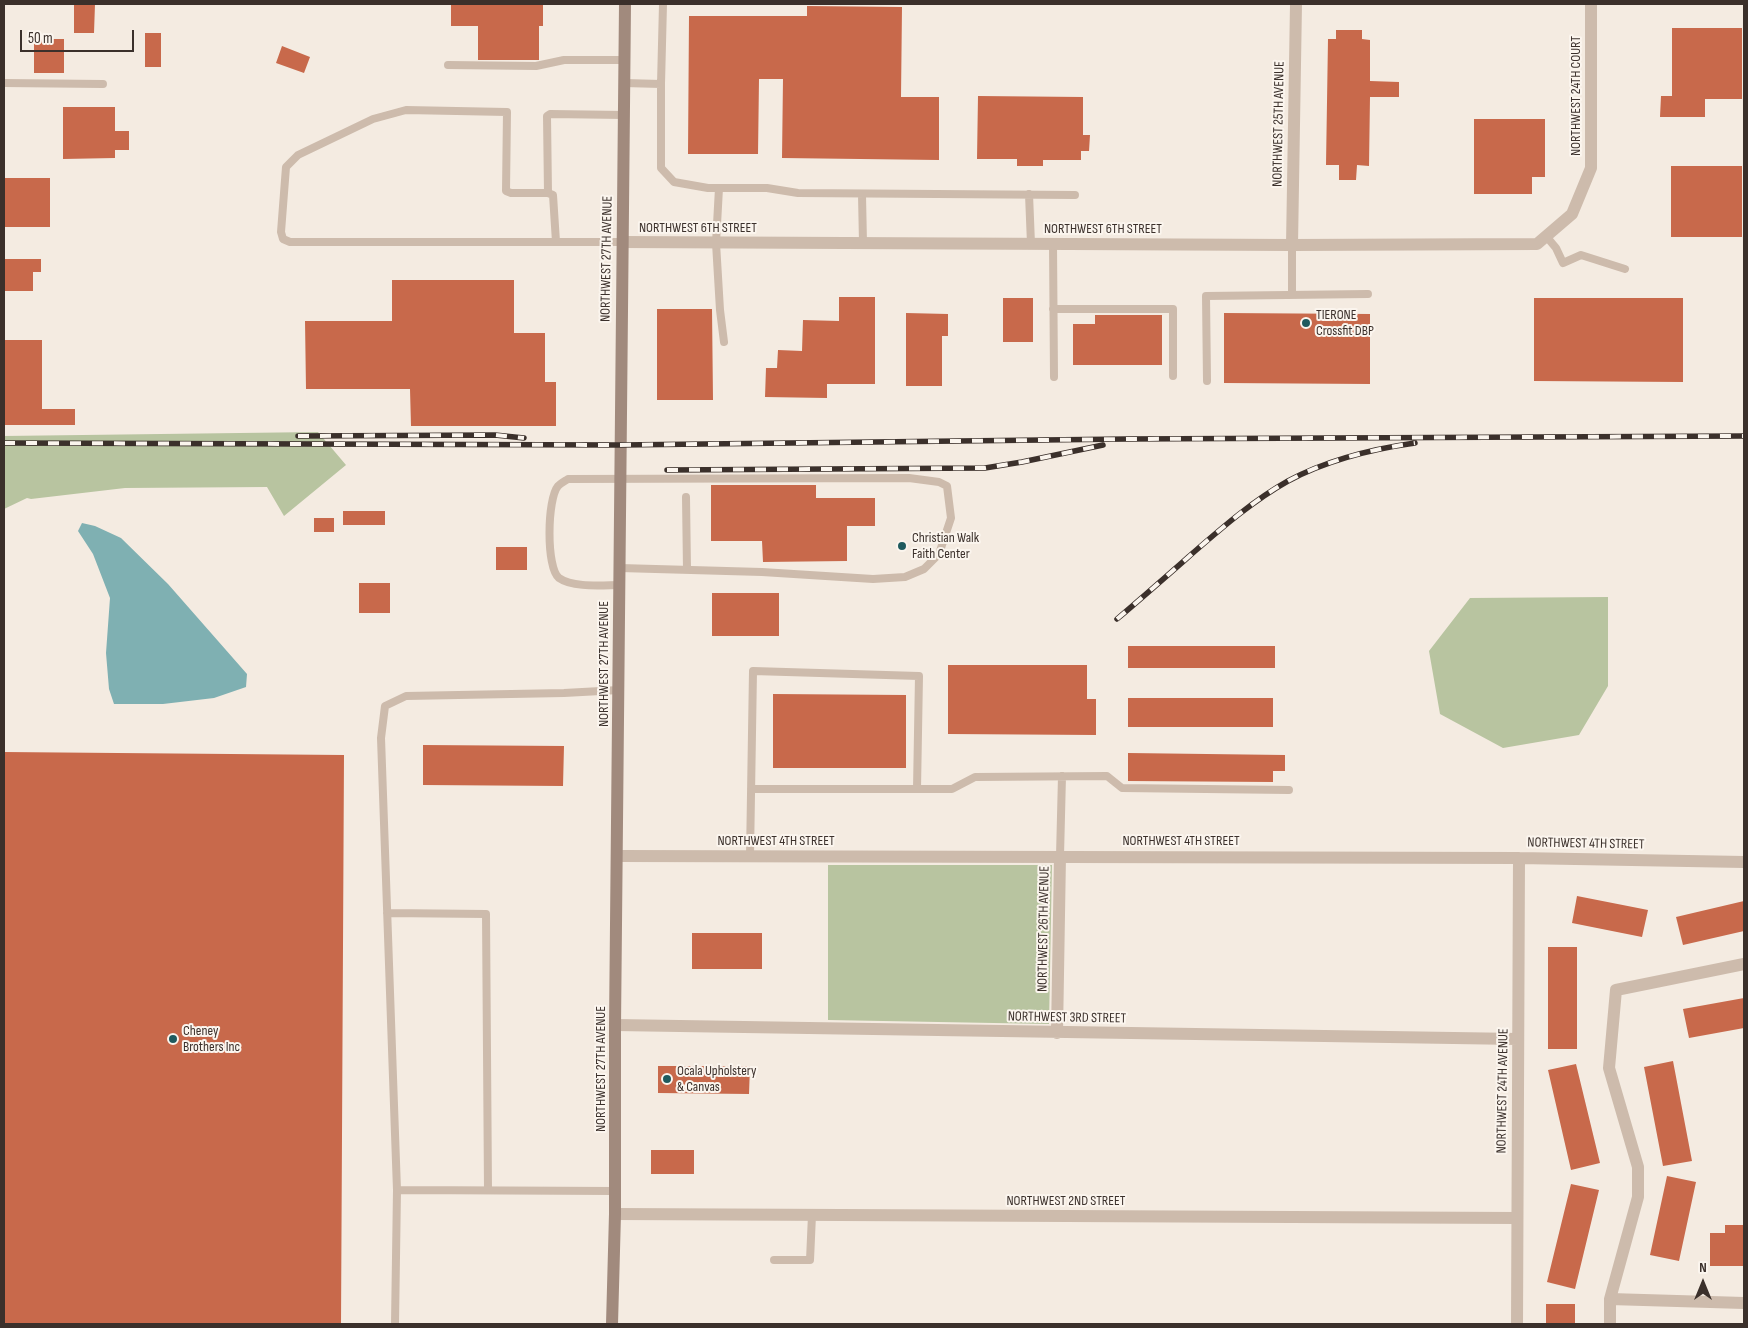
<!DOCTYPE html>
<html>
<head>
<meta charset="utf-8">
<style>
  body { margin:0 }
  #map { position:relative; width:1748px; height:1328px; overflow:hidden; background:#f4ebe1; font-family:"Sofia Sans Condensed",sans-serif }
  canvas { display:block }
  .frame { position:absolute; inset:0; border:5px solid #3b302b; pointer-events:none }
  .north { position:absolute; left:1678px; top:1258px; width:50px; height:50px; -webkit-text-stroke:4px #fbf5ee; paint-order:stroke; rotate:0deg; font-size:14px; font-weight:700; line-height:20px; text-align:center; color:#3b302b }
  .north::after { content:''; display:block; margin:auto; width:18px; height:22px; background:#3b302b; clip-path:polygon(50% 0,100% 100%,50% 72%,0 100%) }
  .scale { position:absolute; left:20px; top:30px; width:114px; height:22px; box-sizing:border-box; border:2px solid #3b302b; border-top:0; padding-left:6px; font-size:15px; line-height:18px; white-space:nowrap; color:#3b302b; -webkit-text-stroke:4px #fbf5ee; paint-order:stroke }
</style>
</head>
<body>
<div id="map">
<canvas width="1748" height="1328"></canvas>
<div class="frame"></div>
<div class="north">N</div>
<div class="scale">50 m</div>
</div>
<script>
const c = document.querySelector('canvas').getContext('2d');
c.lineJoin = 'round';
function fillPath(path, color) { c.fillStyle = color; c.fill(path, 'evenodd'); }
function trace(path, color, width, dash) { c.strokeStyle = color; c.lineWidth = width; c.lineCap = dash ? 'butt' : 'round'; c.setLineDash(dash || []); c.stroke(path); }
function label(font, color, halo, rows, align = 'center') {
  c.font = font + ' "Sofia Sans Condensed",sans-serif'; c.lineWidth = 4; c.setLineDash([]); c.textBaseline = 'middle'; c.strokeStyle = halo; c.fillStyle = color; for (const [text, x, y, turn = 0] of rows) {
    c.save(); c.translate(x, y); c.rotate((+turn || 0) * Math.PI / 180); c.textAlign = isNaN(turn) ? turn : align; if (halo) c.strokeText(text, 0, 0); c.fillText(text, 0, 0); c.restore();
  }
}
fillPath(new Path2D(`
  M318,432L346,465L284,516L267,487L125,488L31,499L27,498L4,509V436Z
  M1608,597V686L1579,735L1503,748L1440,714L1429,651L1470,598Z
  M828,865H1052L1049,1024L828,1020Z`), '#b8c4a0');
fillPath(new Path2D(`
  M82,523L95,526L121,538L168,584L247,674L246,687L214,698L163,704H114L109,689L106,653L110,598L93,554L78,531Z`), '#7fb0b2');
fillPath(new Path2D(`
  M74,4H95L94,33H74Z
  M451,4H543V26H539V60H478V26H451Z
  M807,6L902,7L901,97H939V160L782,158L783,79H759L758,154H688L689,16H807Z
  M1672,28H1742V99H1705V117H1660L1661,96H1672Z
  M1336,30H1362V39L1370,40V81L1399,82V97H1370L1369,166L1357,165L1356,180H1339V165H1326L1328,39H1336Z
  M145,33H161V67H145Z
  M34,39H64V73H34Z
  M282,46L310,57L304,73L276,63Z
  M978,96L1083,97V135H1090L1089,151H1081V160H1043V166H1017V159H977Z
  M63,107H115V131H129V150H115V158L63,159Z
  M1474,119H1545V177H1532V194H1474Z
  M1671,166H1742V237H1671Z
  M4,178H50V227H4Z
  M4,259H41V272H33V291H4Z
  M392,280H514V333H545V382H556V426H411L410,389H306L305,321H392Z
  M839,297H875V384H827V398L765,397L766,368H777L778,350L802,351L803,320L839,321Z
  M1003,298H1033V342H1003Z
  M1534,298H1683V382L1534,381Z
  M657,309H712L713,400H657Z
  M906,313L948,314V336H942V386H906Z
  M1224,313L1370,314V384L1224,383Z
  M1095,315H1162V365H1073V324H1095Z
  M4,340H42V409H75V425H4Z
  M711,485H816V498H875V526H847V561L763,562L762,541H711Z
  M343,511H385V525H343Z
  M314,518H334V532H314Z
  M496,547H527V570H496Z
  M359,583H390V613H359Z
  M712,593H779V636H712Z
  M1128,646H1275V668H1128Z
  M948,665H1087V699H1096V735L948,734Z
  M773,694L906,695V768H773Z
  M1128,698H1273V727H1128Z
  M423,745L564,746L563,786L423,785Z
  M4,752L344,755L341,1324H4Z
  M1128,753L1285,755V771H1273V782L1128,781Z
  M1577,896L1648,910L1642,937L1572,923Z
  M1744,901V931L1683,945L1676,917Z
  M692,933H762V969H692Z
  M1548,947H1577V1049H1548Z
  M1744,998V1028L1689,1038L1683,1009Z
  M1673,1061L1692,1161L1663,1166L1644,1067Z
  M1576,1064L1600,1163L1571,1170L1548,1070Z
  M658,1066H750L749,1094L658,1093Z
  M651,1150H694V1174H651Z
  M1667,1176L1696,1182L1679,1261L1650,1255Z
  M1571,1184L1599,1190L1575,1289L1547,1282Z
  M1725,1225H1744V1266H1710V1233H1725Z
  M1546,1304H1575V1324H1546Z`), '#c8694b');
trace(new Path2D(`
  M448,65L536,66L564,60H625
  M4,83L103,84
  M624,83L661,84L663,4
  M661,84V168L674,182L708,188H767L798,193L1075,195
  M719,188L716,243L720,310L724,342
  M548,193L547,116L550,114L624,115
  M1029,194L1031,244
  M862,195L863,243
  M1546,236L1556,248L1563,263L1581,255L1625,269
  M556,242L553,195L548,193H511L506,191L507,112L406,110L373,119L298,155L286,167L281,232L283,239L290,242H622
  M1053,244L1054,377
  M1292,245V295
  M1053,309H1173V376
  M1207,381L1206,296L1368,294
  M686,497L687,570
  M620,568L762,572L873,579L905,577L924,569L939,554L951,518L947,486L939,482L909,478L568,479C565,481 561,483 558,486C547,499 546,568 559,578C573,588 603,585 620,585
  M751,789H952L975,777L1107,776L1122,788L1289,790
  M750,856L753,671L919,676L917,789
  M1060,856L1062,776
  M387,913L486,914L488,1190
  M397,1190L381,738L385,706L406,696L564,693L619,690
  M774,1260H810L812,1215
  M395,1324L397,1190L615,1191`), '#cdbbac', 8);
trace(new Path2D(`
  M622,242L1292,245L1537,244L1572,214L1591,168V4
  M1292,245L1296,4
  M618,856L1519,858L1744,862
  M615,1025L1518,1039
  M1057,1033L1060,856
  M615,1214L1517,1218
  M1610,1299L1744,1303
  M1517,1324L1519,858
  M1610,1324V1299L1638,1197V1167L1609,1068L1616,990L1744,964`), '#cdbbac', 12);
trace(new Path2D(`
  M612,1324L615,1214V1025L625,4`), '#a18a7d', 12);
const rail = new Path2D(`
  M298,436L495,435L524,438
  M4,443L620,445L1127,439L1744,436
  M667,470L985,468L1022,462L1103,445
  M1117,619C1143,597 1169,574 1194,552C1224,526 1254,500 1288,481C1327,460 1372,449 1415,443`);
trace(rail, '#3b302b', 5.5);
trace(rail, '#fbf5ee', 4, [11]);
for (const [x, y, r, color] of [
  [1306,323,5,"#1f5a5e"],
  [902,546,5,"#1f5a5e"],
  [173,1039,5,"#1f5a5e"],
  [667,1079,5,"#1f5a5e"]
]) { const dot = new Path2D(); dot.arc(x, y, r, 0, 2 * Math.PI); c.fillStyle = color; c.fill(dot); trace(dot, '#fbf5ee', 2); }
label('14px', '#3b302b', '#fbf5ee', [
  ["NORTHWEST 24TH COURT",1576,96,-90],
  ["NORTHWEST 25TH AVENUE",1279,124,-89],
  ["NORTHWEST 6TH STREET",698,228],
  ["NORTHWEST 6TH STREET",1103,229],
  ["NORTHWEST 27TH AVENUE",607,259,-89],
  ["NORTHWEST 27TH AVENUE",604,664,-90],
  ["NORTHWEST 4TH STREET",776,841],
  ["NORTHWEST 4TH STREET",1181,841],
  ["NORTHWEST 4TH STREET",1586,844,1],
  ["NORTHWEST 26TH AVENUE",1044,929,-89],
  ["NORTHWEST 3RD STREET",1067,1018,1],
  ["NORTHWEST 27TH AVENUE",601,1069,-90],
  ["NORTHWEST 24TH AVENUE",1503,1091,-89],
  ["NORTHWEST 2ND STREET",1066,1201]
]);
label('14px', '#3b302b', '#fbf5ee', [
  ["TIERONE",1316,315],
  ["Crossfit DBP",1316,331],
  ["Christian Walk",912,538],
  ["Faith Center",912,554],
  ["Cheney",183,1031],
  ["Brothers Inc",183,1047],
  ["Ocala Upholstery",677,1071],
  ["& Canvas",677,1087]
], 'left');
</script>
</body>
</html>
